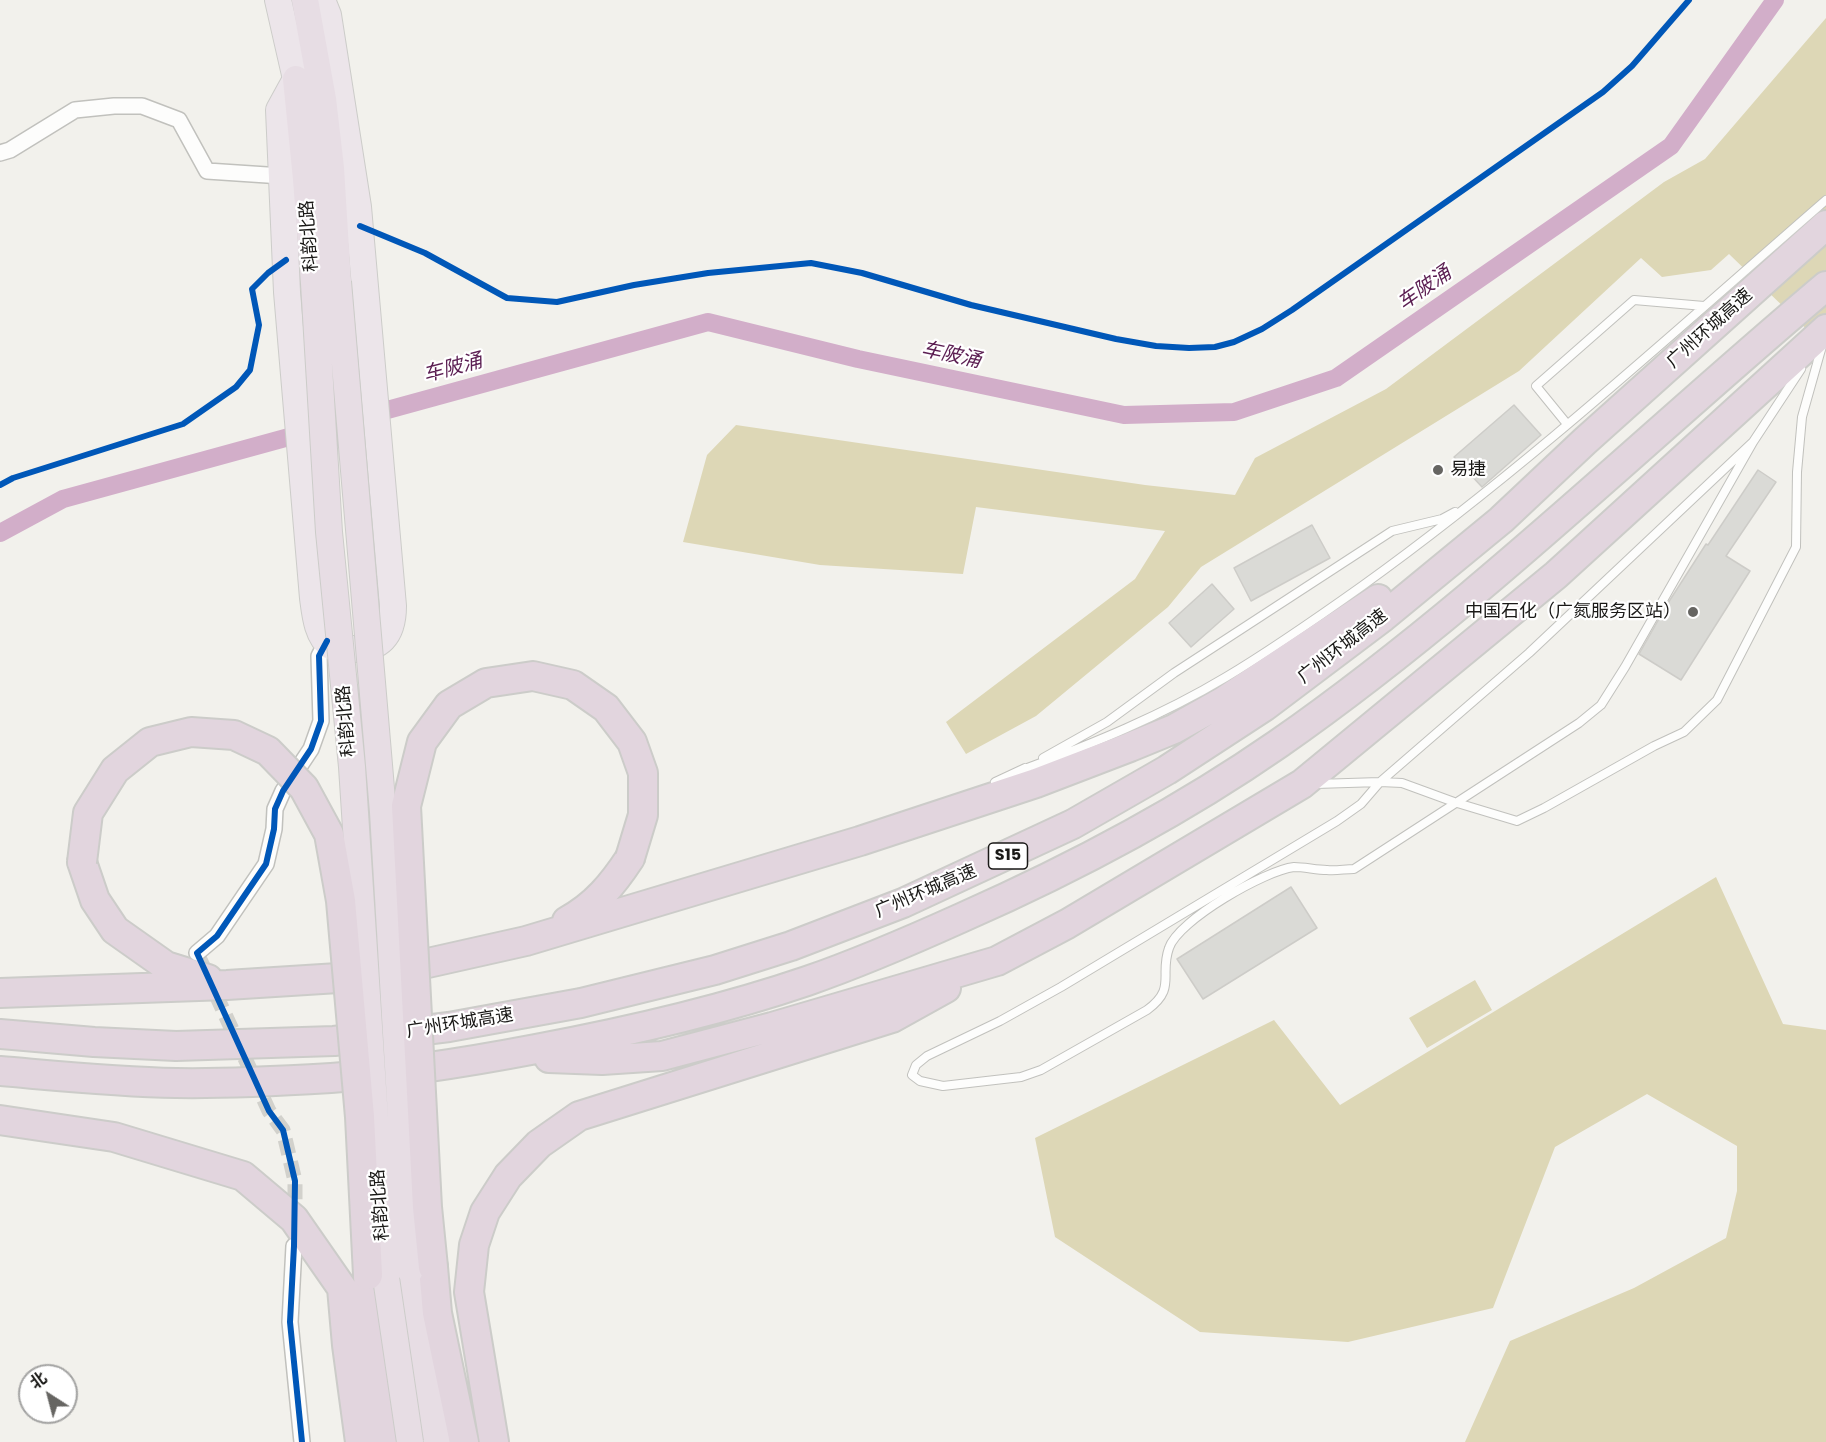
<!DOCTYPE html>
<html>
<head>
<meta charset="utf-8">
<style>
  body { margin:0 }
  #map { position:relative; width:1826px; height:1442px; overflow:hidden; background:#f2f1ec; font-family:Poppins,"Noto Sans SC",sans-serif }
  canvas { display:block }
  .north { position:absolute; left:18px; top:1364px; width:60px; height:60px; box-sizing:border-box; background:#fff; border:2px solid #a3a3a2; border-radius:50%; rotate:324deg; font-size:16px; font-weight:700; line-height:24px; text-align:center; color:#1a1917 }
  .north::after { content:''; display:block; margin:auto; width:21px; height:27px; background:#666562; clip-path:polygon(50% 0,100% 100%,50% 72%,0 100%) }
</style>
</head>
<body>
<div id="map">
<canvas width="1826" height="1442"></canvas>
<div class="north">北</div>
</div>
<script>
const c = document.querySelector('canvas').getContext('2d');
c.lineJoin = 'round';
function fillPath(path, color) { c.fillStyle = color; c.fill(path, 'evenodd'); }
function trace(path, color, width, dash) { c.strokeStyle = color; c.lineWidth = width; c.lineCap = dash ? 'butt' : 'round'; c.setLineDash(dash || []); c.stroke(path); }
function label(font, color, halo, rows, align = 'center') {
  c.font = font + ' Poppins,"Noto Sans SC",sans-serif'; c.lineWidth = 4.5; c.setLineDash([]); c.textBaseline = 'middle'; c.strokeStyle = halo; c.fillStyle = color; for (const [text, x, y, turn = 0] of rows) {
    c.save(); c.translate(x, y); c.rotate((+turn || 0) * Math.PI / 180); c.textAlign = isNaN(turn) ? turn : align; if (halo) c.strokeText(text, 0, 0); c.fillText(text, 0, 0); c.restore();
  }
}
fillPath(new Path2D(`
  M1826,18V348L1729,254L1711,270L1662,277L1641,258L1519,371L1201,567L1168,607L1036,716L966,754L946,722L1135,579L1165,531L976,507L963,574L820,565L683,542L707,455L736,425L1145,485L1235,495L1255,458L1386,389L1664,182L1705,159Z
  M1716,877L1783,1024L1826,1030V1442H1465L1510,1341L1634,1288L1726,1238L1737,1191V1146L1647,1094L1555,1147L1493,1308L1348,1342L1200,1332L1055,1237L1035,1138L1274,1020L1340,1105Z
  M1475,980L1492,1010L1427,1048L1409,1018Z`), '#ddd7b6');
trace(new Path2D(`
  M0,533L63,499L708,322L858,359L1124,415L1234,412L1336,378L1671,146L1775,0`), '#d2aec9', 18);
const building = new Path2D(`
  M1514,405L1541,435L1482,487L1454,457Z
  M1758,470L1776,482L1726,556L1750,571L1681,680L1639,654L1668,603L1706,544L1708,545Z
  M1312,525L1330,558L1251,601L1234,568Z
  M1212,584L1234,609L1191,647L1169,623Z
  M1291,887L1317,928L1203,999L1177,959Z`);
fillPath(building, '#dadad6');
trace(building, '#cdccc8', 1.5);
trace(new Path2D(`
  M197,953L269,1111L283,1130L295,1181V1219`), '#d2d1cc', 15, [15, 8]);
const service = new Path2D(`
  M1567,424L1536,386L1634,300L1704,306
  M1753,442L1625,667L1601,705L1579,723L1354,869C1345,869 1336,871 1327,870C1316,870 1305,867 1294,867C1266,870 1178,920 1169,948C1159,976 1177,988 1147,1010L1041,1070L1021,1077L943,1086L920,1081L912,1075L916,1065L927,1056L1000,1021L1061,987L1337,821L1361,804L1380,782L1529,653L1753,442L1801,369
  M1043,758L1107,722L1174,673L1392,531L1442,519L1455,512
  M1022,770C1092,744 1161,716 1226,677C1273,649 1317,618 1362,586C1526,468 1674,332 1826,200
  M995,782L1025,768
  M1316,784L1380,782L1402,783L1454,802L1517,821L1544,808L1654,746L1684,732L1717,700L1796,547L1797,472L1802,417L1822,346`);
const minor = new Path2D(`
  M0,153L10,150L75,110L114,106H142L179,120L207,171L282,176
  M197,953L217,936L266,864L274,829L275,809L283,791L311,749L321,721L319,656L327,641
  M294,1246L290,1322L302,1442`);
const primary = new Path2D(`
  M278,0L296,79L279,110L287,292L313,598C315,613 317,637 331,646C336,649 344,649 350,649C380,650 393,636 393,606L358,207L328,15L322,0`);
const trunk = new Path2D(`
  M305,0L323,99L331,168L338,282
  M296,79L306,179L314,283
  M410,1270L422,1363L437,1442`);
const motorway = new Path2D(`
  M82,862L95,900L115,930L166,966L208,979
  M567,921C595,906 613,884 630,858
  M0,993L227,985L370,976L526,941L860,841L1036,783L1130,747L1174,729L1224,701L1378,599
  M0,1034L94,1042L176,1046L334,1041L449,1027L581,1003L715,970L791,946L903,903L1073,824L1167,770L1265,706L1383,617L1501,520L1585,441L1826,225
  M549,1058L602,1060L662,1056L772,1027L997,961L1067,924L1302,784L1556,575L1826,329
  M0,1071C59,1076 117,1082 176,1083C227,1084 280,1081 331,1078C400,1073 468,1062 536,1049C627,1032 719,1011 807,981C859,963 910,941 961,918C1072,869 1177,814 1278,744C1473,608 1644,439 1826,286
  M0,1120L114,1137L243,1176L294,1219L342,1288L347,1345L360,1442
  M433,1267L437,1313L464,1442
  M368,1275L374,1376L383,1442
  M494,1442L469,1292L474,1245L485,1212L508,1176L539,1144L579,1116L892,1018L946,988`);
trace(service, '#c1c1bd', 10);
trace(minor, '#c1c1bd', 18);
trace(primary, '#ccccc9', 28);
trace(trunk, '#ccccc9', 28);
trace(motorway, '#ccccc9', 32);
trace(service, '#fdfdfc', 8);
trace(minor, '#fdfdfc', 15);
trace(primary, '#ece5ea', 26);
trace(trunk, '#e7dde4', 26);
trace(motorway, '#e2d5de', 28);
const trunkBridge = new Path2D(`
  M338,282L383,812L410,1270
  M314,283L329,532L352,767L385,1271L410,1442`);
const motorwayBridge = new Path2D(`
  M82,862L88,813L115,770L150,742L191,732L234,735L268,751L304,788L329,834L341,901L360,1117L368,1275
  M433,1267L427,1207L406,806L422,742L449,705L486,683L533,676L573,685L606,708L632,742L643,773V815L630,858`);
trace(trunkBridge, '#ccccc9', 28, []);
trace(motorwayBridge, '#ccccc9', 32, []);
trace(trunkBridge, '#e7dde4', 26);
trace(motorwayBridge, '#e2d5de', 28);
trace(new Path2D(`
  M360,226L425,253L507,298L557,302L634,285L708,273L811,263L862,273L971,305L1116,339L1156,346L1189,348L1215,347L1234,342L1262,329L1292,310L1603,92L1632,66L1689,0
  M0,485L13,478L183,424L236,387L250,370L259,325L252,289L268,273L286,260
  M302,1442L290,1322L294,1246L295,1181L283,1130L269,1111L197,953L217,936L266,864L274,829L275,809L283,791L311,749L321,721L319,656L327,641`), '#0057b8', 6);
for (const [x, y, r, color] of [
  [1438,470,6,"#666562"],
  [1693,612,6,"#666562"]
]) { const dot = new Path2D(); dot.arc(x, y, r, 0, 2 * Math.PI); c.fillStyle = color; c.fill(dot); trace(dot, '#fff', 2); }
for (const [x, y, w] of [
  [1008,856,39]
]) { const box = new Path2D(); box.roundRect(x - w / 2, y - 13, w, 26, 4.5); c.fillStyle = '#fff'; c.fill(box); trace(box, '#1a1917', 1.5); }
label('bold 16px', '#1a1917', null, [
  ["S15",1008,856]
]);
label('18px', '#1a1917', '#fff', [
  ["科韵北路",310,236,-94],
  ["广州环城高速",1710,329,-42],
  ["广州环城高速",1343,647,-38],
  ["科韵北路",347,721,-95],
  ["广州环城高速",926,892,-23],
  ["广州环城高速",460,1024,-9],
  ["科韵北路",381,1205,-94]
]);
label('18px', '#1a1917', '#fff', [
  ["易捷",1450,470],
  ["中国石化（广氮服务区站）",1681,612,"right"]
], 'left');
label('italic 20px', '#5b1e52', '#fff', [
  ["车陂涌",1425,289,-35],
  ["车陂涌",951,356,12],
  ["车陂涌",453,369,-15]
]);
</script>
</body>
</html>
